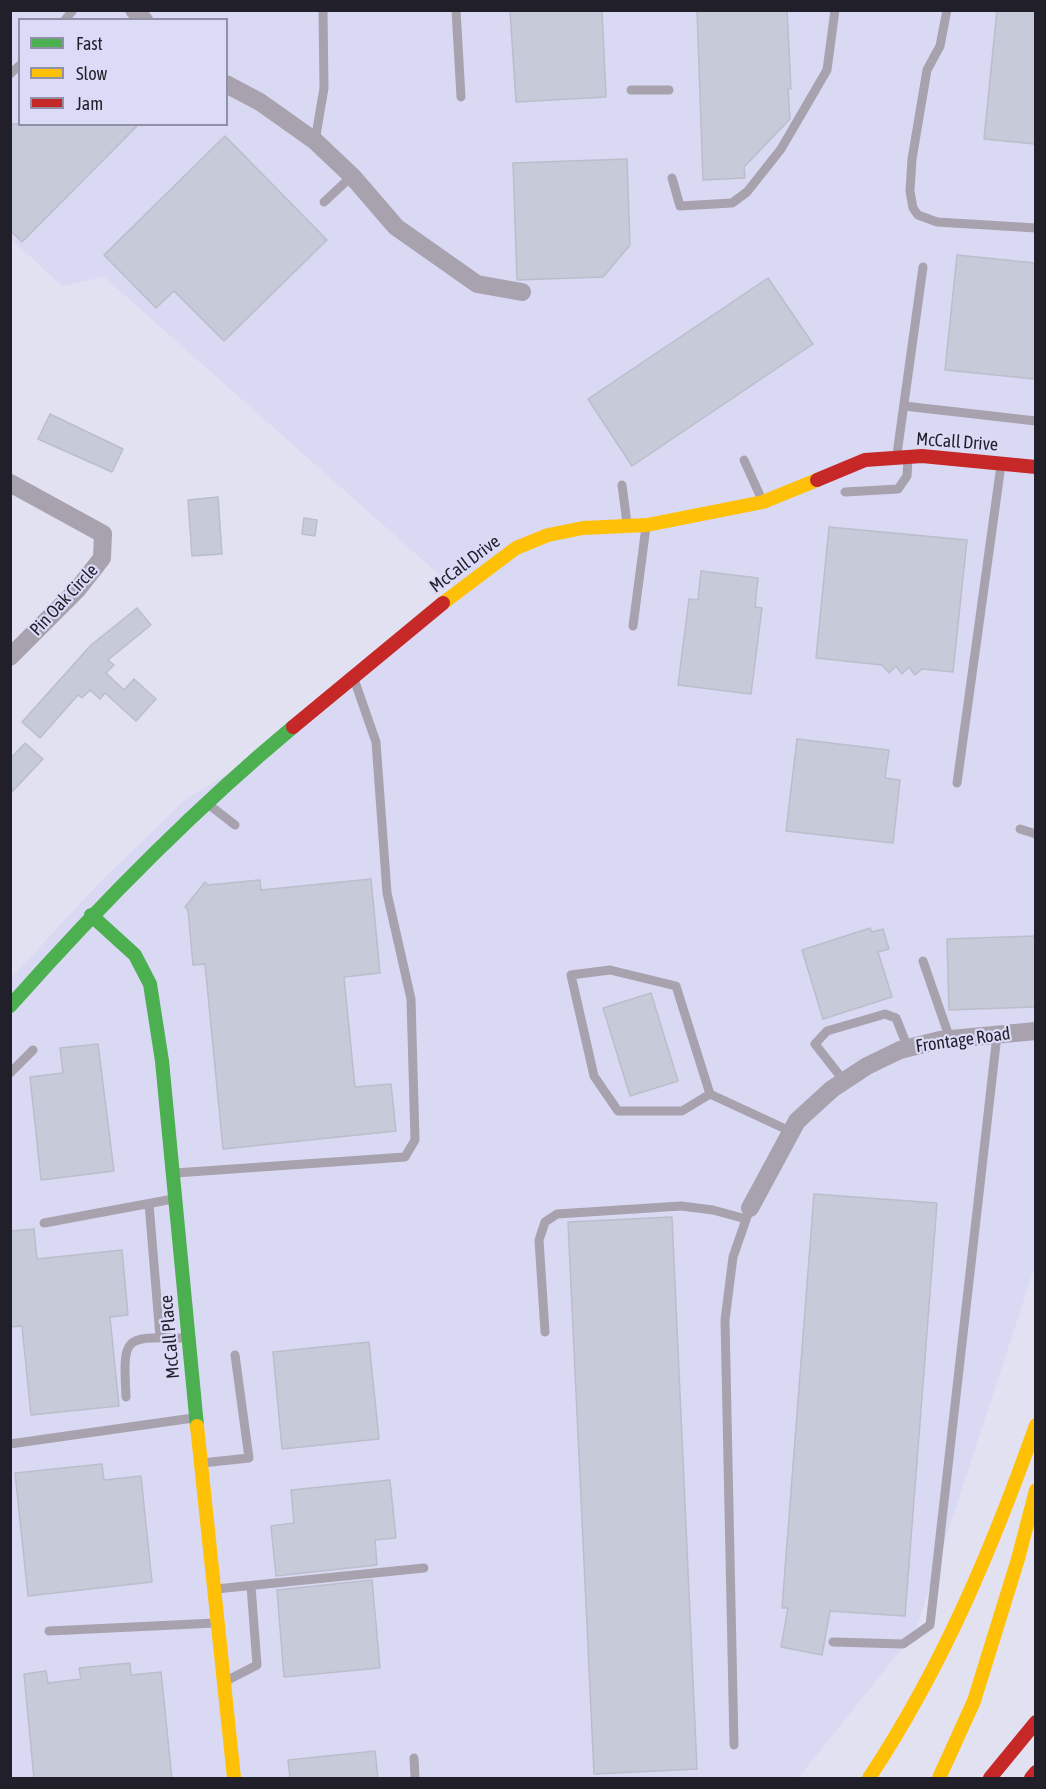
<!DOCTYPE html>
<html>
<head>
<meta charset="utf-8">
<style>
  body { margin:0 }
  #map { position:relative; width:1046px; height:1789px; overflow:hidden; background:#e1e1f2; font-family:"Asap Condensed",sans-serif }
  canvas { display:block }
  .frame { position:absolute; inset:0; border:12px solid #201f2a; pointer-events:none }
  .legend { position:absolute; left:18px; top:18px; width:210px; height:108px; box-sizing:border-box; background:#dbdbf8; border:2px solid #9090a6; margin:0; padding:8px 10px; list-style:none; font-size:18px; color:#201f2a }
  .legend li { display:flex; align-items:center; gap:12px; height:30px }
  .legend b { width:30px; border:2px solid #9090a6 }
</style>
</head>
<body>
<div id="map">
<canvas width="1046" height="1789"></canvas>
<div class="frame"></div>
<ul class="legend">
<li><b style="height:8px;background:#4caf50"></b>Fast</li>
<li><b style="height:8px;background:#ffc107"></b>Slow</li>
<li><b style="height:8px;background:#c62828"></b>Jam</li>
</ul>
</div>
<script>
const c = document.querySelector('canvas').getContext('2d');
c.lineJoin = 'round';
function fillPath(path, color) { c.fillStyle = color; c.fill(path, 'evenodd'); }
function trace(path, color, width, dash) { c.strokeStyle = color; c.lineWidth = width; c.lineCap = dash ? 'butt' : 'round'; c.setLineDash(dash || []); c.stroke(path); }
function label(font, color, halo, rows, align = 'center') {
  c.font = font + ' "Asap Condensed",sans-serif'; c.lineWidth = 4.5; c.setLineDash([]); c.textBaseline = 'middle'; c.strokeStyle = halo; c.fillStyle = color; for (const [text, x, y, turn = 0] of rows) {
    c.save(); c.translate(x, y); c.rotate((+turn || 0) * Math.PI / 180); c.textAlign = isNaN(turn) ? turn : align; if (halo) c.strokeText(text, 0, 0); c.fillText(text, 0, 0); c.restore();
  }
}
fillPath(new Path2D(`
  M11,11H1035V1266L915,1632L798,1778H11L10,979L100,882L187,798L267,751L452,586L104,277L62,286L11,239ZM20,20H226V124H20Z`), '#d9d9f4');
const building = new Path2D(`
  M697,10H787L791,89H788L790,119L744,167L745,178L703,180Z
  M997,10H1035V144L984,139Z
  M510,11H602L606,97L516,102Z
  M10,124H139L22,242L10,230Z
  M225,136L327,240L224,341L174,291L156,308L104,255Z
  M627,159L630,245L603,277L517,280L513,163Z
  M957,255L1035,263V379L945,370Z
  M768,278L813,344L632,466L588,399Z
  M50,414L123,449L112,472L38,439Z
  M218,497L222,554L192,556L188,500Z
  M304,518L317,520L315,536L302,534Z
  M829,527L967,540L953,672L922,669L915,675L909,667L902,674L896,666L889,673L882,665L816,658Z
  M701,571L758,578L755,607L762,608L751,694L678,685L689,599L698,600Z
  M137,608L151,625L108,660L114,665L106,673L124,690L134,679L156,699L136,721L105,693L100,699L90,690L82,698L78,695L40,738L22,722L91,645Z
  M797,739L889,750L885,778L900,780L893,843L786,831Z
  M25,743L43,759L10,794V759Z
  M371,879L380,973L344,977L355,1087L391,1084L396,1131L223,1149L205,964L193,965L188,910L185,907L205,882L208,885L260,880L261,890Z
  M870,928L872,932L883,929L889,949L878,952L892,997L823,1019L802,950Z
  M1035,936V1007L949,1010L947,939Z
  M651,993L678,1081L630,1096L603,1008Z
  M98,1044L114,1171L41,1180L30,1077L63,1073L60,1048Z
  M814,1194L937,1203L905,1616L830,1611L822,1655L781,1647L788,1608H782Z
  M672,1217L697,1769L594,1774L568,1222Z
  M34,1229L37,1259L122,1250L128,1315L110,1317L119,1406L31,1415L22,1326L10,1327V1231Z
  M369,1342L379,1439L282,1449L273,1352Z
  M102,1464L104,1480L141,1476L152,1582L28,1596L15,1473Z
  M390,1480L396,1538L375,1540L377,1565L276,1576L271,1526L294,1523L291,1490Z
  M372,1580L380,1668L284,1677L277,1590Z
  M130,1663L131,1675L161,1672L172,1779H34L24,1674L46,1671L48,1683L81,1679L79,1668Z
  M375,1751L378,1779H290L288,1760Z`);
fillPath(building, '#c7cbd9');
trace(building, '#babeca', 1.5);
trace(new Path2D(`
  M456,10L461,97
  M947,10L940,46L927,70L912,159L910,191L913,208L918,215L937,222L1036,228
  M65,20L73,10
  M10,74L20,65
  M631,90H669
  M315,141L324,88L323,10
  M672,178L680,206L732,203L747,192L781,149L827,70L835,10
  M324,202L352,176
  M904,406L1036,421
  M897,454L923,267
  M744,460L762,500
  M622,485L627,523
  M845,492L898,489L907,476L908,459
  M633,626L646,527
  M957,783L1001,465
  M208,804L235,825
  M1020,829L1036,834
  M923,961L950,1039
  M10,1073L33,1050
  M844,1081L815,1044L827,1031L885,1014L896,1018L908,1048
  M710,1094L682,1111H618L594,1076L571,975L610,970L676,986L710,1094L792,1132
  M175,1173L405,1157L415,1140L411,999L387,893L376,742L354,679
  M149,1204L160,1337
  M44,1223L173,1199
  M545,1332L539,1240L545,1222L557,1214L681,1206L713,1210L746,1219
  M126,1397C123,1335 123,1337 185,1338
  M10,1444L193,1418
  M202,1463L249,1458L235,1355
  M216,1589L424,1568
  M49,1631L215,1623
  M833,1642L903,1644L930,1625L997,1035
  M226,1681L257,1665L251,1586
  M734,1745L725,1320L733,1257L750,1208
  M414,1758L415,1778`), '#a8a2ae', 9);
trace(new Path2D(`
  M134,10L144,20
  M226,84L260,102L315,141L352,176L396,227L477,284L522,292
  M10,483L103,534L102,558L77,590L10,657
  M750,1208L797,1121L832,1089L867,1066L900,1050L940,1040L1036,1031`), '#a8a2ae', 18);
trace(new Path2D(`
  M91,915L135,955L150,984L162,1061L197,1426
  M10,1006C98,907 191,812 293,727`), '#4caf50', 14);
trace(new Path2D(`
  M443,603L516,548L548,535L583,528L647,525L763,502L817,480
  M197,1426L234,1778
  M869,1778C942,1668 992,1549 1036,1425
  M939,1778L974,1701L1018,1559L1036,1490`), '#ffc107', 14);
trace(new Path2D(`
  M817,480L865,460L922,456L1036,467
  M293,727L443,603
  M990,1778L1036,1722
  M1031,1778L1036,1772`), '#c62828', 14);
label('18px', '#201f2a', '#dbdbf8', [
  ["McCall Drive",957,442,4],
  ["McCall Drive",465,564,-37],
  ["Pin Oak Circle",64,600,-47],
  ["Frontage Road",963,1040,-8],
  ["McCall Place",170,1337,-95]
]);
</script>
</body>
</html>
